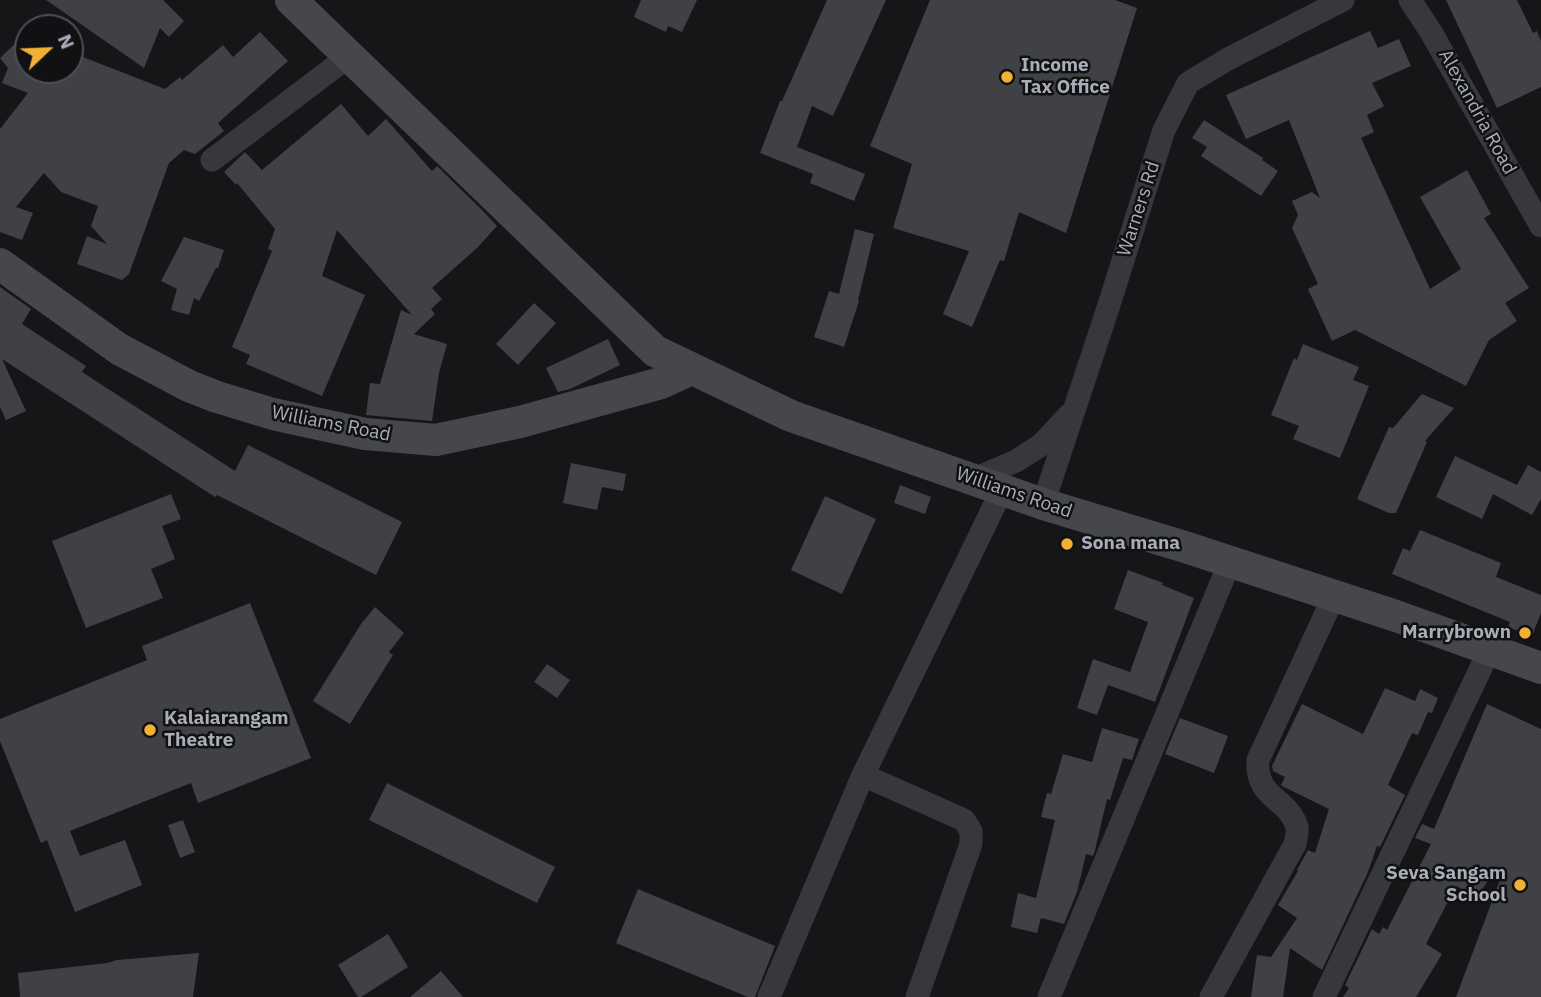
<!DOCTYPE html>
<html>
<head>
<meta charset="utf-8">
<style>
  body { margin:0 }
  #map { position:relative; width:1541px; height:997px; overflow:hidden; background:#161618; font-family:"IBM Plex Sans",sans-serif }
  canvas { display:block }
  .north { position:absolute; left:14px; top:14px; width:70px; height:70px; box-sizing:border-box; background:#111113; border:2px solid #4d4f55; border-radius:50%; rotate:67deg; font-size:19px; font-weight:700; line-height:28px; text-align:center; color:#a8adb8 }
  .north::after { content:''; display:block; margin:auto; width:24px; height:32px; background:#f2b134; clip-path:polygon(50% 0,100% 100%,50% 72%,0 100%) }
</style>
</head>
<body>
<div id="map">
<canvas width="1541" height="997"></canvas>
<div class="north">N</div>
</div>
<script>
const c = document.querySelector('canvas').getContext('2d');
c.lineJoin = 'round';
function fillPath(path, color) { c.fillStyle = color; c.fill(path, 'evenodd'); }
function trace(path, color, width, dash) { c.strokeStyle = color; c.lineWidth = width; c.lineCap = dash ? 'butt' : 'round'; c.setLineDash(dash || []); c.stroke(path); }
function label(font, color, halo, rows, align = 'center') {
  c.font = font + ' "IBM Plex Sans",sans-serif'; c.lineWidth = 5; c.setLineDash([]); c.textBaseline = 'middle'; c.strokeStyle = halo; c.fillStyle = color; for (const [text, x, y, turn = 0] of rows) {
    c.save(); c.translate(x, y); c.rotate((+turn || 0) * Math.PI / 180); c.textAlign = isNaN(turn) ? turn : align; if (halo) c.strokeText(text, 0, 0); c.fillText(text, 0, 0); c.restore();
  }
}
fillPath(new Path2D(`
  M46,0H163L184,21L169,37L160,28L144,68Z
  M641,0H697L682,32L668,26L666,32L634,17Z
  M827,0H886L833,116L812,106L797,147L865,174L854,201L810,183L813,174L760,153L780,101H782Z
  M930,0H1115L1137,8L1066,233L1019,212L1004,261L1000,260L972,327L943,314L969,251L893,228L912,164L870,146Z
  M1446,0H1517L1533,33L1537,31L1541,41V87L1497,108Z
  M28,31V70H70V52L165,89L180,77L182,80L223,45L233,57L260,32L288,61L218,123L224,131L195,154L184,150L169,163L129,274L122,280L77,264L87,236L107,244L91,226L98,206L61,192L44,173L16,207L33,213L22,240L0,232V129L28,93L2,83L8,68L0,58Z
  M1370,31L1378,48L1399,39L1411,66L1372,83L1384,106L1367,115L1374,132L1361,138L1430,289L1461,269L1420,197L1467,170L1491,214L1484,218L1529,288L1505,303L1517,321L1489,340L1466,386L1355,330L1332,341L1308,289L1318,284L1292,228L1298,215L1292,201L1312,192L1320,198L1289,120L1246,139L1226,95Z
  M341,104L368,136L386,119L432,171L437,166L482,210L497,226L477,248L432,288L442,299L431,309L435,314L414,334L447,344L439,373L432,421L366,415L370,383L380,384L401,310L412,315L337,230L322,276L365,295L322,396L246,364L250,355L232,347L272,251L268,249L275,229L237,183L236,185L224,172L245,152L262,170Z
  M1204,120L1263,158L1262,160L1278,171L1261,196L1201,156L1207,147L1192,138Z
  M855,229L874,234L858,300L859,301L844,347L814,337L829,291L839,294Z
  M184,237L224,250L218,268H216L199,301L194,298L189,315L171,310L177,289L161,281Z
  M0,287L31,309L22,324L86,366L82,372L235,471L248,445L402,522L376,575L217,495L215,497L2,359L26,411L6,420L0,407Z
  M534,303L556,323L518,365L496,344Z
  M608,339L620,365L570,389L558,392L546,368Z
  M1303,344L1359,367L1353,380L1369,386L1340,458L1293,439L1299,426L1271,415L1294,358L1297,360Z
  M1422,394L1454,408L1425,441L1427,442L1396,513H1389L1357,499L1389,427L1393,428Z
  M1455,456L1517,485L1528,465L1541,472V499L1532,515L1493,494L1482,519L1436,497Z
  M571,463L626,474L623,491L602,487L597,510L563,503Z
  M900,485L931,497L925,514L894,503Z
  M171,494L181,519L162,526L175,559L151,569L163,598L86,628L52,541Z
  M825,496L876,519L842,594L791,570Z
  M1420,530L1501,563L1496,577L1541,595V613L1532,636L1508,627L1510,622L1392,574L1403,548L1410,551Z
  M1128,570L1163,583L1162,585L1194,598L1155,702L1108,685L1097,715L1077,708L1093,659L1130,672L1148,622L1114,609Z
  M250,603L311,758L198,803L191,783L70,831L80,856L125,840L142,885L75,912L47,840L41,843L0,741V719L147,660L142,646Z
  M375,607L404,633L389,652L393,655L350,724L313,701L361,624Z
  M547,664L570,680L557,698L534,682Z
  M1385,688L1415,701L1420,689L1438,698L1432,713L1428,712L1418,735L1412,733L1388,785L1405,795L1380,847L1377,846L1368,872L1322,970L1290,948L1283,997H1251L1257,955L1271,957L1297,918L1278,905L1298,871L1297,870L1308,850L1315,853L1329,809L1282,786L1281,785L1285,777L1273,771L1272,766L1302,704L1363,734Z
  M1487,704L1541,729V997H1456L1500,880L1491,876L1477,897L1456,886L1426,944L1442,954L1416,997H1343L1349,988L1345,985L1372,929L1379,934L1383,927L1387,930L1431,844L1415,838L1422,824L1434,829Z
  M1180,718L1228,736L1214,773L1165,754Z
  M1102,728L1139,739L1132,760L1123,758L1110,800L1107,799L1095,850L1093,856L1086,854L1077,892L1064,924L1041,918L1037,933L1011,927L1018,893L1036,898L1055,820L1041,817L1047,793L1051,794L1063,754L1092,762Z
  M387,783L555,867L537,903L369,820Z
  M183,820L195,852L180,858L168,825Z
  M638,889L775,946L755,997H748L616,943Z
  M388,934L408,967L361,997H358L338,965Z
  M199,953L193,997H20L18,973L107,963L117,960Z
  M441,971L463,997H410Z`), '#404145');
trace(new Path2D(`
  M1410,0L1431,32L1541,226
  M212,160L349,56
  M974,479L1016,461L1041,445L1069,415
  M1043,504L1109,305L1164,130L1188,83L1228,59L1343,0
  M863,775L964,820L971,831V844L917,997
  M769,997L863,775L1002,490
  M1049,997L1230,562
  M1211,997L1295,844C1296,839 1298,832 1297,827C1289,798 1255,799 1258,760L1334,596
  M1324,997L1490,649`), '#37383d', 23);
trace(new Path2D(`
  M291,0L655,351L791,416L1043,504L1185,547L1396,616L1541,668
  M0,264L119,349L189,386L217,397L273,414L365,434L436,440L520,422L661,383L692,369`), '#45474d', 32);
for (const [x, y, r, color] of [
  [1007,77,7,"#f2b134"],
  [1067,544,7,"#f2b134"],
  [1525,633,7,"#f2b134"],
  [150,730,7,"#f2b134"],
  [1520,885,7,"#f2b134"]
]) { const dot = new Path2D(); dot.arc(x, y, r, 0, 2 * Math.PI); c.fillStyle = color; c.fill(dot); trace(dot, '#111113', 2.5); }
label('bold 19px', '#a8adb8', '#111113', [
  ["Income",1021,66],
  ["Tax Office",1021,88],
  ["Sona mana",1081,544],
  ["Marrybrown",1511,633,"right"],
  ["Kalaiarangam",164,719],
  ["Theatre",164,741],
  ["Seva Sangam",1506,874,"right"],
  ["School",1506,896,"right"]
], 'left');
label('19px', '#a8adb8', '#111113', [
  ["Alexandria Road",1477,112,61],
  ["Warners Rd",1139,209,-72],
  ["Williams Road",331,424,11],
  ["Williams Road",1014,493,19]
]);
</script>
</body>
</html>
